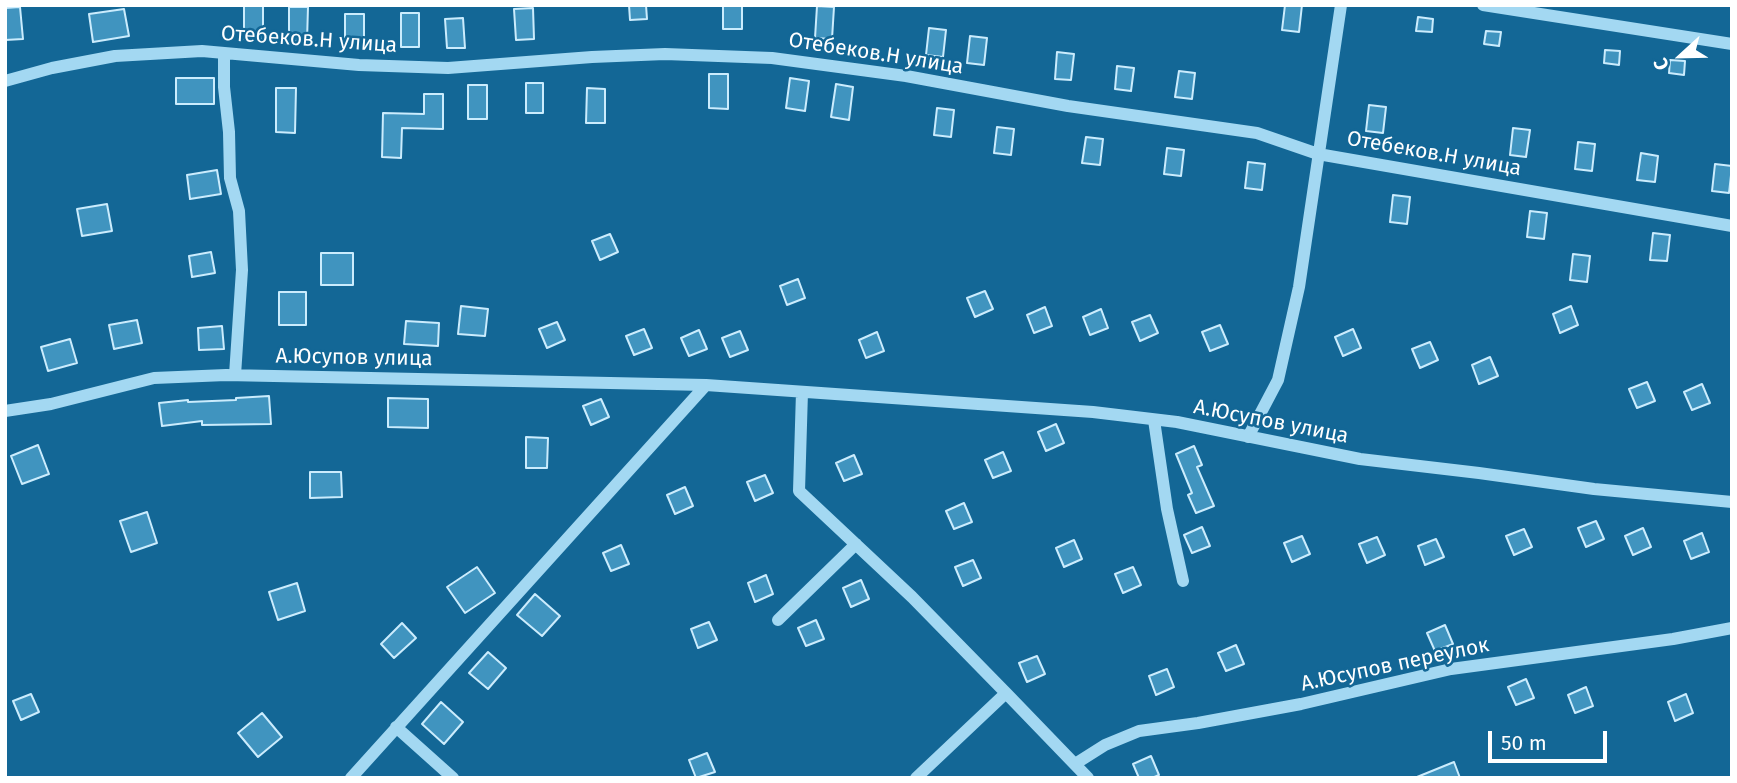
<!DOCTYPE html>
<html>
<head>
<meta charset="utf-8">
<style>
  body { margin:0 }
  #map { position:relative; width:1737px; height:783px; overflow:hidden; background:#136796; font-family:"Fira Sans",sans-serif }
  canvas { display:block }
  .frame { position:absolute; inset:0; border:7px solid #fff; pointer-events:none }
  .north { position:absolute; left:1646px; top:21px; width:70px; height:70px; -webkit-text-stroke:5px #136796; paint-order:stroke; rotate:248deg; font-size:19px; font-weight:700; line-height:28px; text-align:center; color:#fff }
  .north::after { content:''; display:block; margin:auto; width:24px; height:32px; background:#fff; clip-path:polygon(50% 0,100% 100%,50% 72%,0 100%) }
  .scale { position:absolute; left:1488px; top:731px; width:119px; height:32px; box-sizing:border-box; border:4px solid #fff; border-top:0; padding-left:9px; font-size:21px; line-height:24px; white-space:nowrap; color:#fff; -webkit-text-stroke:5px #136796; paint-order:stroke }
</style>
</head>
<body>
<div id="map">
<canvas width="1737" height="783"></canvas>
<div class="frame"></div>
<div class="north">С</div>
<div class="scale">50 m</div>
</div>
<script>
const c = document.querySelector('canvas').getContext('2d');
c.lineJoin = 'round';
function fillPath(path, color) { c.fillStyle = color; c.fill(path, 'evenodd'); }
function trace(path, color, width, dash) { c.strokeStyle = color; c.lineWidth = width; c.lineCap = dash ? 'butt' : 'round'; c.setLineDash(dash || []); c.stroke(path); }
function label(font, color, halo, rows, align = 'center') {
  c.font = font + ' "Fira Sans",sans-serif'; c.lineWidth = 5; c.setLineDash([]); c.textBaseline = 'middle'; c.strokeStyle = halo; c.fillStyle = color; for (const [text, x, y, turn = 0] of rows) {
    c.save(); c.translate(x, y); c.rotate((+turn || 0) * Math.PI / 180); c.textAlign = isNaN(turn) ? turn : align; if (halo) c.strokeText(text, 0, 0); c.fillText(text, 0, 0); c.restore();
  }
}
const building = new Path2D(`
  M244,5H263V39H244Z
  M629,5H646L647,19L630,20Z
  M723,5H742V29H723Z
  M1285,5H1302L1299,32L1282,30Z
  M817,6L834,7L832,39L815,38Z
  M20,7L23,39L5,40V8Z
  M289,7H308L307,41H289Z
  M533,8L534,39L516,40L514,9Z
  M124,9L129,36L93,42L89,14Z
  M401,13H419V47H401Z
  M345,14H364V48H345Z
  M1418,17L1433,19L1432,32L1416,31Z
  M463,18L465,48H447L445,19Z
  M929,28L946,30L943,57L926,55Z
  M1486,31L1501,32L1499,46L1484,44Z
  M970,36L987,38L984,65L967,63Z
  M1605,50L1620,51L1619,65L1604,63Z
  M1057,52L1074,54L1071,80L1055,79Z
  M1670,60L1685,61L1684,75L1669,73Z
  M1117,66L1134,68L1131,91L1115,89Z
  M1179,71L1195,73L1192,99L1175,97Z
  M709,74H728V109L709,108Z
  M176,78H214V104H176Z
  M790,78L809,81L805,111L786,108Z
  M526,83H543V113H526Z
  M836,84L853,87L849,120L831,117Z
  M468,85H487V119H468Z
  M276,88H296L295,133L276,132Z
  M587,88L605,89V123H586Z
  M424,94H443V129L402,128L401,158L382,157L383,113L424,114Z
  M1369,105L1386,107L1383,133L1366,131Z
  M937,108L954,110L951,137L934,135Z
  M997,127L1014,129L1011,155L994,153Z
  M1513,128L1530,130L1526,157L1510,155Z
  M1086,137L1103,139L1100,165L1082,163Z
  M1578,142L1595,144L1592,171L1575,169Z
  M1167,148L1184,150L1181,176L1164,174Z
  M1641,153L1658,156L1655,182L1637,180Z
  M1248,162L1265,164L1262,190L1245,188Z
  M1715,164L1732,166L1729,193L1712,191Z
  M217,170L221,194L190,199L187,175Z
  M1393,195L1410,197L1407,224L1390,222Z
  M107,204L112,231L82,236L77,209Z
  M1530,211L1547,213L1544,239L1527,237Z
  M1653,233L1670,235L1667,261L1650,260Z
  M610,234L618,252L600,260L592,241Z
  M211,252L215,273L192,277L189,256Z
  M321,253H353V285H321Z
  M1573,254L1590,256L1587,282L1570,280Z
  M798,279L805,298L787,305L780,286Z
  M985,291L993,309L975,317L967,298Z
  M279,292H306V325H279Z
  M461,306L488,309L485,336L458,334Z
  M1571,306L1578,325L1560,333L1553,314Z
  M1045,307L1052,326L1034,333L1027,315Z
  M1101,309L1108,328L1090,335L1083,317Z
  M1150,315L1158,333L1140,341L1132,322Z
  M137,320L142,343L114,349L109,325Z
  M406,321L439,323L438,346L404,344Z
  M557,322L565,340L547,348L539,329Z
  M1220,325L1228,344L1210,351L1202,332Z
  M222,326L224,349L199,350L198,328Z
  M644,329L652,348L634,355L626,336Z
  M1353,329L1361,348L1343,356L1335,337Z
  M699,330L707,349L689,356L681,338Z
  M740,331L748,350L730,357L722,338Z
  M877,332L884,351L866,358L859,340Z
  M70,339L77,363L48,371L41,347Z
  M1430,342L1438,360L1420,368L1412,349Z
  M1490,357L1498,376L1479,384L1472,365Z
  M1647,382L1655,401L1637,408L1629,389Z
  M1702,384L1710,403L1692,410L1684,392Z
  M269,396L271,424L202,425V421L162,426L159,403L188,400V402L236,400V398Z
  M388,398L428,399V428L388,427Z
  M601,399L609,417L591,425L583,406Z
  M1056,424L1064,443L1046,451L1038,432Z
  M526,437L548,438L547,468H526Z
  M38,445L49,474L22,484L11,456Z
  M1194,446L1202,465L1197,467L1214,506L1196,513L1188,495L1192,493L1176,454Z
  M1003,452L1011,471L993,478L985,460Z
  M854,455L862,474L844,481L836,463Z
  M310,472H341L342,497L310,498Z
  M765,475L773,493L755,501L747,482Z
  M685,487L693,506L675,514L667,495Z
  M964,503L972,522L954,529L946,511Z
  M147,512L157,543L131,552L120,521Z
  M1596,521L1604,539L1586,547L1578,528Z
  M1202,527L1210,546L1192,553L1184,535Z
  M1643,528L1651,547L1633,555L1625,536Z
  M1524,529L1532,547L1514,555L1506,536Z
  M1702,533L1709,552L1691,559L1684,541Z
  M1302,536L1310,554L1292,562L1284,543Z
  M1377,537L1385,555L1367,563L1359,544Z
  M1436,539L1444,557L1425,565L1418,546Z
  M1074,540L1082,559L1064,567L1056,548Z
  M621,545L629,564L611,571L603,553Z
  M973,560L981,578L963,586L955,567Z
  M477,567L495,593L465,613L447,587Z
  M1133,567L1141,585L1123,593L1115,574Z
  M766,575L773,594L755,602L748,583Z
  M861,580L869,599L851,607L843,588Z
  M297,583L305,611L278,620L269,592Z
  M535,594L560,616L542,636L517,615Z
  M816,620L824,639L806,646L798,628Z
  M709,622L717,640L698,648L691,629Z
  M402,623L416,638L394,658L381,644Z
  M1445,625L1453,644L1435,651L1427,633Z
  M1236,645L1244,664L1226,671L1218,653Z
  M488,652L506,668L488,689L469,673Z
  M1037,656L1045,674L1027,682L1019,663Z
  M1167,669L1174,687L1156,695L1149,676Z
  M1526,679L1534,698L1516,705L1508,687Z
  M1586,687L1593,706L1575,713L1568,695Z
  M31,694L39,712L21,720L13,701Z
  M1686,694L1693,713L1675,721L1668,702Z
  M441,702L463,722L444,744L422,724Z
  M262,713L282,737L258,757L238,733Z
  M707,753L715,772L696,778L689,760Z
  M1151,756L1159,775L1152,778H1139L1133,764Z
  M1454,762L1460,778H1417V777Z`);
fillPath(building, '#4094bf');
trace(building, '#cbecfd', 2);
trace(new Path2D(`
  M1483,5L1732,44
  M224,55V87L229,132L230,178L239,211L242,270L235,375
  M5,81L52,68L115,56L202,51L359,65L448,68L592,57L665,54L772,58L906,76L1068,106L1257,133L1318,154L1732,226
  M802,392L799,491L912,597L1006,693L916,778
  M5,411L51,404L154,378L226,375L706,385L1093,412L1177,422L1360,459L1479,473L1594,489L1732,502
  M1154,420L1167,509L1183,581
  M1248,437L1278,380L1299,287L1341,5
  M778,620L856,544
  M1006,693L1088,778
  M396,727L453,778
  M1075,764L1105,745L1139,731L1198,723L1301,704L1451,669L1673,639L1732,628
  M351,778L706,385`), '#a3d8f2', 12);
label('21px', '#fff', '#136796', [
  ["Отебеков.Н улица",309,40,4],
  ["Отебеков.Н улица",876,54,9],
  ["Отебеков.Н улица",1434,154,10],
  ["А.Юсупов улица",354,358,1],
  ["А.Юсупов улица",1271,422,11],
  ["А.Юсупов переулок",1395,665,-12]
]);
</script>
</body>
</html>
